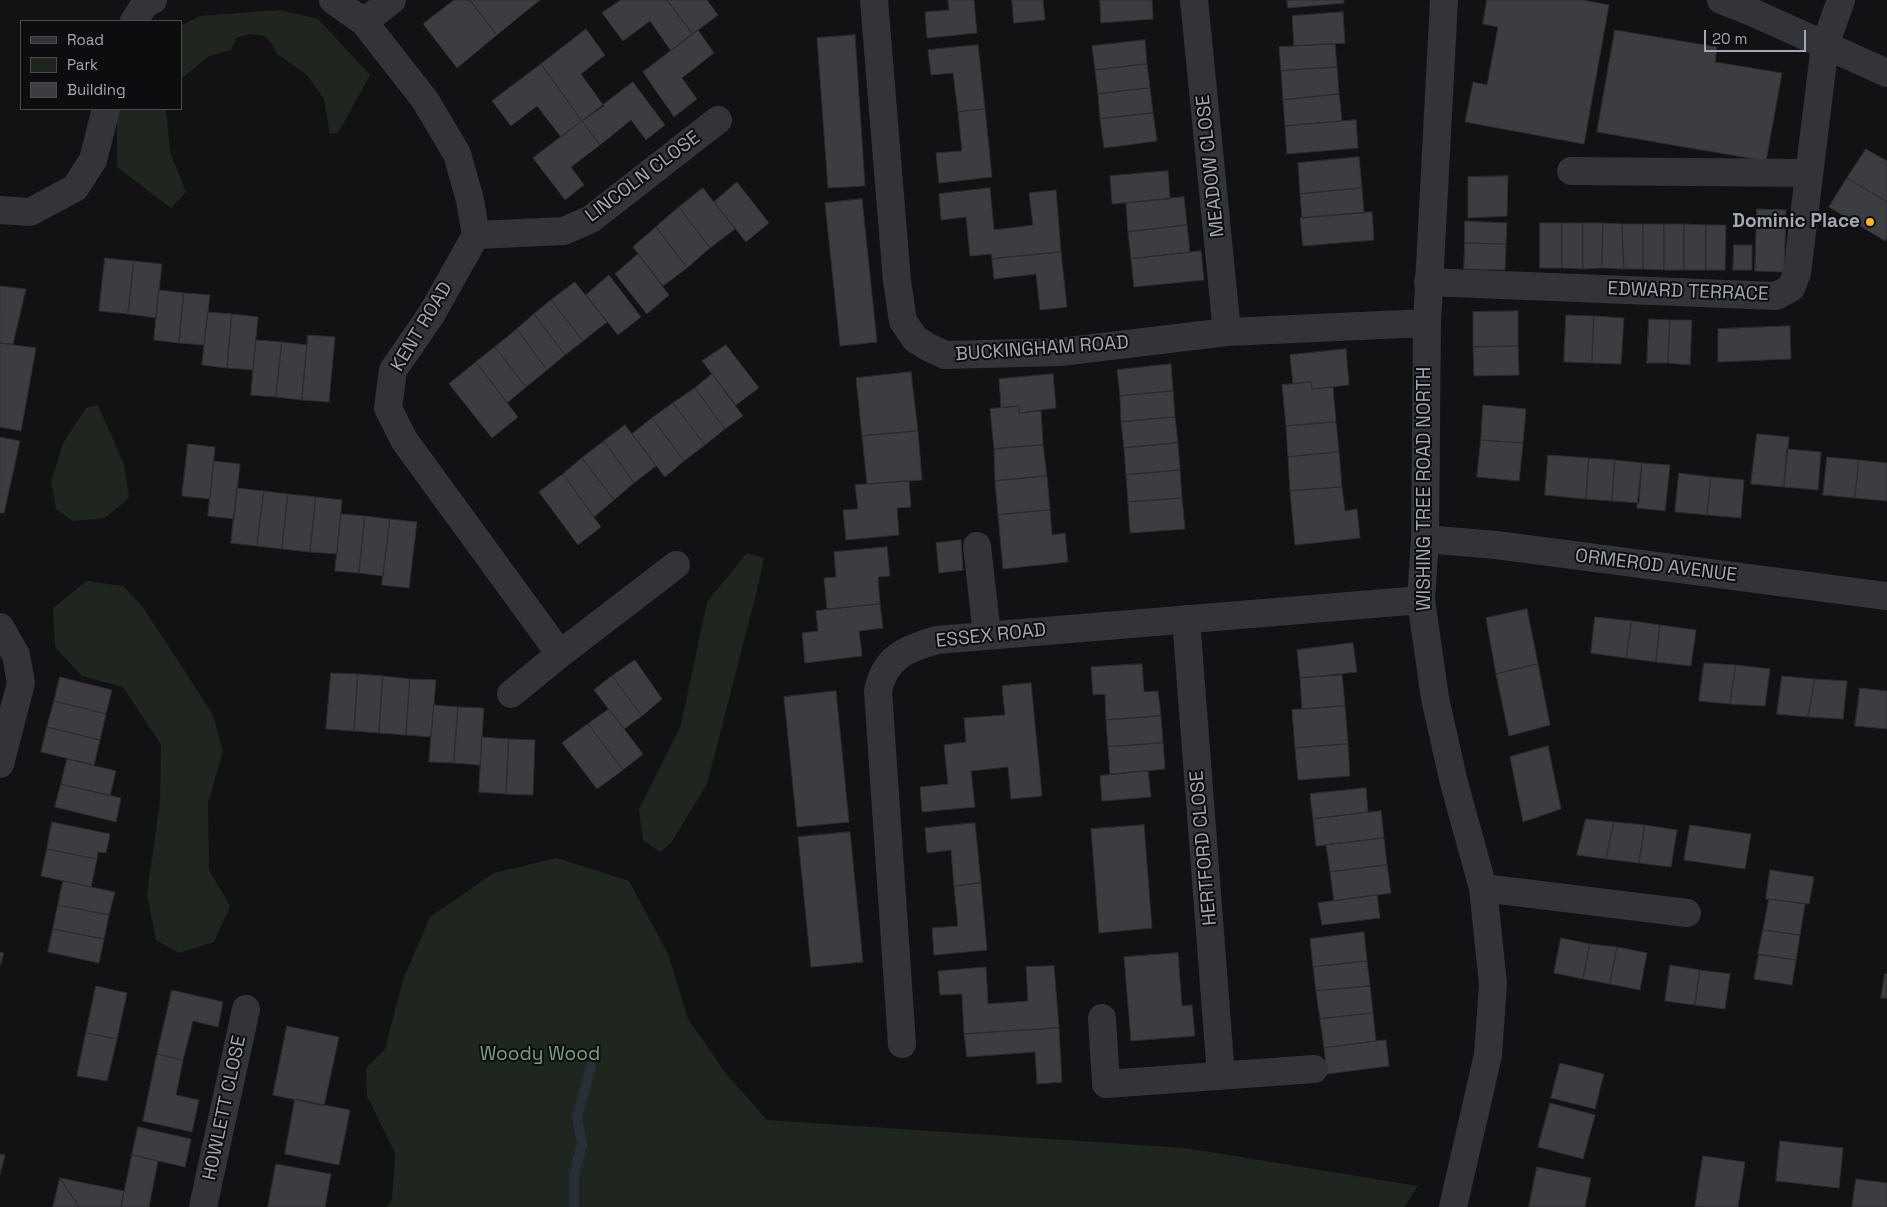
<!DOCTYPE html>
<html>
<head>
<meta charset="utf-8">
<style>
  body { margin:0 }
  #map { position:relative; width:1887px; height:1207px; overflow:hidden; background:#121214; font-family:"Space Grotesk",sans-serif }
  canvas { display:block }
  .legend { position:absolute; left:20px; top:20px; width:162px; height:90px; box-sizing:border-box; background:#0d0d0f; border:1px solid #494b51; margin:0; padding:6px 9px; list-style:none; font-size:15px; color:#a3a8b5 }
  .legend li { display:flex; align-items:center; gap:10px; height:25px }
  .legend b { width:25px; border:1px solid #494b51 }
  .scale { position:absolute; left:1704px; top:30px; width:102px; height:22px; box-sizing:border-box; border:2px solid #a3a8b5; border-top:0; padding-left:6px; font-size:15px; line-height:18px; white-space:nowrap; color:#a3a8b5; -webkit-text-stroke:4px #0d0d0f; paint-order:stroke }
</style>
</head>
<body>
<div id="map">
<canvas width="1887" height="1207"></canvas>
<ul class="legend">
<li><b style="height:6px;background:#333439"></b>Road</li>
<li><b style="height:14px;background:#1e261f"></b>Park</li>
<li><b style="height:14px;background:#3c3d41"></b>Building</li>
</ul>
<div class="scale">20 m</div>
</div>
<script>
const c = document.querySelector('canvas').getContext('2d');
c.lineJoin = 'round';
function fillPath(path, color) { c.fillStyle = color; c.fill(path, 'evenodd'); }
function trace(path, color, width, dash) { c.strokeStyle = color; c.lineWidth = width; c.lineCap = dash ? 'butt' : 'round'; c.setLineDash(dash || []); c.stroke(path); }
function label(font, color, halo, rows, align = 'center') {
  c.font = font + ' "Space Grotesk",sans-serif'; c.lineWidth = 4; c.setLineDash([]); c.textBaseline = 'middle'; c.strokeStyle = halo; c.fillStyle = color; for (const [text, x, y, turn = 0] of rows) {
    c.save(); c.translate(x, y); c.rotate((+turn || 0) * Math.PI / 180); c.textAlign = isNaN(turn) ? turn : align; if (halo) c.strokeText(text, 0, 0); c.fillText(text, 0, 0); c.restore();
  }
}
fillPath(new Path2D(`
  M280,10L318,19L370,75L338,133L330,134L324,99L306,74L277,54L273,45L264,36L250,34L236,38L231,50L209,56L181,79V26L200,16Z
  M120,109H166L170,152L186,192L171,208L117,167V121Z
  M98,405L124,464L129,498L105,518L73,521L56,509L51,482L63,443L86,408Z
  M747,553L764,558L757,590L707,784L671,843L660,852L643,840L639,809L681,725L707,602Z
  M87,581L123,586L143,607L213,715L223,751L208,803L209,870L230,906L214,942L179,953L156,940L147,894L160,803L161,745L123,687L82,676L55,647L53,608Z
  M557,858L629,881L668,954L688,1019L727,1075L767,1120L1185,1148L1418,1186L1404,1207H387L392,1200L395,1153L367,1096L366,1068L385,1049L403,980L430,917L494,873Z`), '#1e261f');
trace(new Path2D(`
  M574,1207V1176L582,1144L577,1117L591,1066`), '#283037', 10);
const building = new Path2D(`
  M454,0H470L497,35L457,68L423,24Z
  M470,0H540L497,35Z
  M621,0H667L693,34L671,51L650,21L623,41L602,13Z
  M667,0H707L718,15L693,34Z
  M948,0H974L977,33L927,38L925,12L949,10Z
  M1012,0H1043L1045,20L1014,23Z
  M1100,0H1152L1153,19L1101,23Z
  M1287,0H1344V3L1288,8Z
  M1487,0H1583L1609,5L1584,144L1465,122L1473,82L1487,85L1498,27L1483,24Z
  M1343,12L1345,43L1294,46L1292,16Z
  M586,29L605,55L581,74L604,106L582,121L541,64Z
  M698,30L714,53L682,78L697,99L674,117L643,72Z
  M1615,30L1717,47L1715,62L1782,73L1766,161L1597,132Z
  M855,35L865,186L828,188L817,38Z
  M1145,40L1147,64L1095,70L1092,46Z
  M1335,44L1337,67L1281,71L1279,47Z
  M978,45L985,109L958,112L953,73L931,75L928,50Z
  M541,64L582,121L561,137L537,106L511,126L492,101Z
  M1147,64L1150,88L1098,94L1095,70Z
  M1337,67L1339,94L1283,100L1281,71Z
  M633,82L665,125L646,140L631,120L600,145L582,121Z
  M1150,88L1153,113L1100,119L1098,94Z
  M1339,94L1342,121L1285,126L1283,100Z
  M985,109L992,177L939,183L936,153L962,151L958,112Z
  M1153,113L1157,141L1104,148L1100,119Z
  M1356,120L1358,148L1287,154L1285,126Z
  M582,121L600,145L571,167L584,185L565,200L533,158Z
  M1866,149L1887,161V202L1847,178Z
  M1359,157L1362,188L1300,194L1298,163Z
  M1168,171L1170,199L1112,204L1110,176Z
  M1508,176L1507,216L1468,218V177Z
  M1847,178L1887,202V237L1885,241L1829,207Z
  M737,182L769,223L746,242L714,202Z
  M703,188L735,229L710,248L679,207Z
  M990,188L994,230L1033,225L1029,193L1056,190L1061,252L992,259L991,254L970,256L966,217L941,220L939,194Z
  M1362,188L1364,213L1302,218L1300,194Z
  M1184,197L1187,225L1128,232L1126,203Z
  M862,199L877,342L840,346L825,203Z
  M679,207L710,248L687,268L656,227Z
  M1757,209L1786,210L1784,272L1755,271Z
  M1372,212L1374,240L1303,246L1300,218Z
  M1465,221L1507,223L1506,244L1465,243Z
  M1540,223H1562V268H1540Z
  M1562,223H1583V269L1562,268Z
  M1583,223H1603L1602,268L1583,269Z
  M1603,223L1622,224L1624,269L1602,268Z
  M1622,224H1643V269H1624Z
  M1643,224H1664V270L1643,269Z
  M1664,224H1684V270H1664Z
  M1684,224L1706,225V270H1684Z
  M1187,225L1190,252L1131,259L1128,232Z
  M1706,225H1726L1725,270H1706Z
  M656,227L687,268L663,286L633,247Z
  M1465,243L1506,244L1505,270L1464,269Z
  M1734,245H1752V270H1733Z
  M1201,251L1204,280L1134,287L1131,259Z
  M1061,252L1067,307L1040,310L1036,274L994,279L992,259Z
  M638,254L669,295L647,314L615,274Z
  M105,258L134,261L128,314L99,311Z
  M134,261L162,264L156,318L128,314Z
  M609,275L641,317L618,335L586,295Z
  M575,282L607,322L583,341L551,300Z
  M0,286L26,289L13,344L0,343Z
  M159,290L184,293L179,343L154,340Z
  M184,293L210,295L204,345L179,343Z
  M551,300L583,341L565,355L534,314Z
  M1518,311V346L1473,347V312Z
  M208,312L232,314L227,368L202,365Z
  M232,314L258,317L253,370L227,368Z
  M534,314L565,355L547,370L517,329Z
  M1566,315L1594,316L1592,363L1564,362Z
  M1594,316L1624,318L1621,364L1592,363Z
  M1649,319L1670,320L1668,363H1647Z
  M1670,320H1692L1690,365L1668,363Z
  M1790,326L1791,359L1718,362V329Z
  M517,329L547,370L526,387L495,347Z
  M308,335L335,337L329,402L302,400Z
  M256,340L282,342L276,397L251,395Z
  M282,342L307,345L302,400L276,397Z
  M0,343L36,348L21,431L0,427Z
  M726,345L759,388L736,405L702,361Z
  M1518,346L1519,375L1474,376L1473,347Z
  M495,347L526,387L507,403L476,362Z
  M1346,349L1349,385L1312,389L1311,382L1293,384L1290,355Z
  M476,362L518,417L492,438L449,384Z
  M1171,364L1173,391L1120,396L1117,370Z
  M911,372L918,431L862,436L856,378Z
  M712,374L743,416L725,429L695,388Z
  M1053,374L1056,408L1019,413V406L1001,408L999,379Z
  M1311,382L1312,389L1333,387L1336,422L1286,426L1282,385Z
  M695,388L725,429L705,445L673,403Z
  M1173,391L1175,417L1121,422L1120,396Z
  M673,403L705,445L684,461L652,418Z
  M1483,405L1526,409L1523,443L1481,440Z
  M1019,406V413L1041,411L1043,445L994,449L990,409Z
  M1175,417L1178,443L1124,448L1121,422Z
  M652,418L684,461L665,477L632,434Z
  M1336,422L1339,452L1288,457L1286,426Z
  M625,425L656,466L634,483L604,441Z
  M918,431L922,480L867,484L862,436Z
  M1757,434L1789,437L1784,487L1751,484Z
  M0,437L20,441L4,513H0Z
  M1481,440L1523,443L1519,481L1477,477Z
  M604,441L634,483L614,500L582,458Z
  M1178,443L1180,470L1126,475L1124,448Z
  M188,444L215,447L210,499L182,496Z
  M1043,445L1047,476L995,481L994,449Z
  M1787,449L1821,452L1818,490L1784,487Z
  M1339,452L1342,487L1290,491L1288,457Z
  M1548,455L1589,458L1586,499L1545,495Z
  M1827,457L1859,460L1855,498L1823,495Z
  M582,458L614,500L594,517L563,474Z
  M1589,458L1615,460L1612,501L1586,499Z
  M1615,460L1642,463L1639,503L1612,501Z
  M1859,460L1887,463V501L1855,498Z
  M214,461L240,464L234,519L208,516Z
  M1642,463L1670,465L1665,511L1637,508Z
  M1180,470L1182,498L1128,502L1126,475Z
  M1679,473L1711,477L1707,515L1675,512Z
  M563,474L601,527L578,545L539,492Z
  M1047,476L1050,510L998,515L995,481Z
  M1711,477L1744,480L1741,518L1707,515Z
  M909,481L911,507L897,508L899,535L846,540L843,510L858,509L855,485Z
  M1342,487L1345,511L1357,509L1360,538L1295,545L1290,491Z
  M237,488L264,491L257,546L231,543Z
  M264,491L288,494L282,549L257,546Z
  M288,494L316,497L310,552L282,549Z
  M316,497L342,500L337,554L310,552Z
  M1182,498L1185,529L1130,533L1128,502Z
  M1050,510L1052,535L1065,533L1068,562L1003,569L998,515Z
  M341,514L365,516L359,573L335,571Z
  M365,516L390,519L383,576L359,573Z
  M390,519L417,522L409,588L382,585Z
  M961,540L963,570L939,573L936,543Z
  M887,547L890,576L878,577L880,604L827,609L824,578L836,577L834,552Z
  M880,604L883,628L859,631L862,656L805,663L802,633L818,631L816,611Z
  M1527,609L1538,664L1496,674L1486,618Z
  M1595,617L1632,621L1626,658L1591,653Z
  M1632,621L1660,625L1656,662L1626,658Z
  M1660,625L1696,630L1691,666L1656,662Z
  M1353,643L1357,672L1300,678L1297,650Z
  M635,660L662,699L642,716L612,676Z
  M1704,663L1736,665L1730,704L1699,701Z
  M1142,664L1144,692L1158,691L1161,716L1106,720L1105,694L1093,695L1091,667Z
  M1538,664L1550,725L1509,736L1496,674Z
  M1736,665L1770,669L1765,706L1730,704Z
  M331,673L358,674L354,731L326,729Z
  M358,674L383,676L379,733L354,731Z
  M1342,675L1345,706L1302,709L1300,678Z
  M383,676L410,679L406,735L379,733Z
  M612,676L642,716L624,729L594,690Z
  M1782,676L1815,679L1808,717L1777,714Z
  M60,677L112,690L106,714L54,701Z
  M410,679L436,680L431,737L406,735Z
  M1815,679L1847,681L1843,719L1808,717Z
  M1031,683L1042,796L1011,799L1008,767L971,771L975,807L922,812L920,787L948,784L944,745L966,742L964,718L1005,715L1002,686Z
  M1860,688L1887,691V729L1855,726Z
  M836,691L849,822L797,827L784,697Z
  M54,701L106,714L100,740L47,727Z
  M434,705L458,707L454,763L429,762Z
  M1345,706L1348,744L1295,748L1292,710Z
  M458,707L484,708L480,765L454,763Z
  M609,709L643,754L623,770L588,724Z
  M1161,716L1163,743L1108,747L1106,720Z
  M588,724L623,770L597,789L562,743Z
  M47,727L100,740L94,765L41,752Z
  M482,737L509,739L506,794L479,792Z
  M509,739L535,740L533,795L506,794Z
  M1163,743L1165,769L1110,774L1108,747Z
  M1348,744L1350,776L1298,780L1295,748Z
  M1548,746L1561,809L1523,822L1510,757Z
  M67,759L116,771L110,796L61,784Z
  M1148,771L1151,797L1102,801L1100,776Z
  M61,784L121,798L116,822L55,807Z
  M1366,788L1368,812L1313,819L1310,794Z
  M1381,811L1384,838L1316,846L1313,819Z
  M1586,819L1614,822L1606,859L1577,855Z
  M52,822L110,834L106,853L98,852L97,859L47,849Z
  M1614,822L1645,825L1639,863L1606,859Z
  M975,823L981,883L954,886L951,850L927,853L925,828Z
  M1144,825L1152,928L1099,933L1091,829Z
  M1645,825L1677,830L1671,867L1639,863Z
  M1690,825L1751,834L1745,869L1684,860Z
  M850,832L863,962L811,967L798,837Z
  M1384,838L1387,865L1330,872L1326,845Z
  M47,849L97,859L91,887L41,876Z
  M1387,865L1391,893L1334,901L1330,872Z
  M1770,870L1814,877L1809,904L1766,899Z
  M63,881L115,892L109,915L58,905Z
  M981,883L987,950L934,955L932,928L958,926L954,886Z
  M1377,895L1380,918L1322,925L1318,903Z
  M1769,899L1805,904L1800,935L1763,930Z
  M58,905L109,915L104,939L53,929Z
  M53,929L104,939L99,963L48,952Z
  M1763,930L1800,935L1796,960L1758,954Z
  M1364,932L1367,961L1313,967L1310,939Z
  M1561,938L1590,944L1583,979L1554,973Z
  M1590,944L1617,947L1610,984L1583,979Z
  M1617,947L1647,953L1640,990L1610,984Z
  M0,952L4,953L0,966Z
  M1178,953L1182,1006L1192,1005L1195,1036L1131,1041L1124,957Z
  M1759,955L1796,960L1792,985L1754,979Z
  M1367,961L1370,986L1316,991L1313,967Z
  M1670,965L1700,970L1695,1005L1665,1001Z
  M1054,966L1059,1028L964,1034L962,994L940,995L938,971L986,967L988,1004L1028,1001L1026,967Z
  M1700,970L1730,974L1725,1009L1695,1005Z
  M1885,974H1887V998H1881Z
  M96,986L127,993L117,1039L86,1033Z
  M1370,986L1373,1013L1320,1019L1316,991Z
  M172,990L223,1002L218,1027L193,1021L183,1060L157,1054Z
  M1373,1013L1376,1041L1324,1048L1320,1019Z
  M287,1026L339,1037L324,1106L273,1095Z
  M1059,1028L1062,1082L1037,1084L1035,1052L967,1057L964,1034Z
  M86,1033L117,1039L107,1081L77,1076Z
  M1386,1040L1389,1066L1327,1074L1324,1048Z
  M157,1054L183,1060L176,1095L199,1100L192,1132L143,1121Z
  M1560,1063L1604,1074L1595,1109L1551,1098Z
  M295,1099L350,1110L339,1165L285,1154Z
  M1550,1103L1595,1115L1583,1159L1538,1147Z
  M138,1127L191,1139L185,1167L132,1155Z
  M1780,1141L1843,1148L1839,1188L1776,1181Z
  M0,1154L5,1155L0,1174Z
  M132,1155L158,1161L149,1207H121Z
  M1703,1156L1745,1162L1738,1207H1695Z
  M276,1164L331,1174L325,1207H268Z
  M1537,1167L1591,1178L1585,1207H1529Z
  M60,1178L79,1207H53Z
  M60,1178L124,1191L121,1207H79Z
  M1856,1179L1887,1183V1207H1852Z`);
fillPath(building, '#3c3d41');
trace(building, '#2c2c30', 1);
trace(new Path2D(`
  M333,0L364,22L425,100L457,154L470,200L476,235L431,315L393,370L388,408L404,440L560,654
  M874,0L897,281L903,321L915,339L928,347L945,355L1060,352L1227,332L1427,323
  M1194,0L1227,332
  M1444,0L1427,323L1425,539L1421,600L1435,698L1454,783L1483,888L1493,984L1488,1055L1453,1207
  M1721,0L1754,13L1887,73
  M134,21L145,4L153,0
  M364,22L392,0
  M1571,171L1809,173
  M0,210L30,212L75,188L93,160L106,109
  M476,235L564,231L591,219L718,120
  M1428,282L1776,296L1791,288L1797,273L1825,45L1841,0
  M1425,539L1496,545L1887,596
  M977,546L987,635
  M1186,619L1221,1076
  M0,627L16,655L21,683L0,764
  M511,694L560,654L676,565
  M1483,888L1687,913
  M1102,1018L1106,1084L1314,1069
  M902,1044L878,691C885,657 906,649 937,640L1421,600
  M203,1207L246,1009`), '#333439', 28);
for (const [x, y, r, color] of [
  [1870,222,5,"#f6b728"]
]) { const dot = new Path2D(); dot.arc(x, y, r, 0, 2 * Math.PI); c.fillStyle = color; c.fill(dot); trace(dot, '#0d0d0f', 2); }
label('19px', '#a3a8b5', '#0d0d0f', [
  ["MEADOW CLOSE",1211,166,-96],
  ["LINCOLN CLOSE",643,177,-37],
  ["EDWARD TERRACE",1688,292,2],
  ["KENT ROAD",422,327,-59],
  ["BUCKINGHAM ROAD",1042,349,-4],
  ["WISHING TREE ROAD NORTH",1425,489,-90],
  ["ORMEROD AVENUE",1656,566,7],
  ["ESSEX ROAD",991,636,-6],
  ["HERTFORD CLOSE",1204,848,-95],
  ["HOWLETT CLOSE",225,1108,-78]
]);
label('bold 19px', '#a3a8b5', '#0d0d0f', [
  ["Dominic Place",1860,222]
], 'right');
label('19px', '#79a07d', '#0d0d0f', [
  ["Woody Wood",540,1055]
]);
</script>
</body>
</html>
